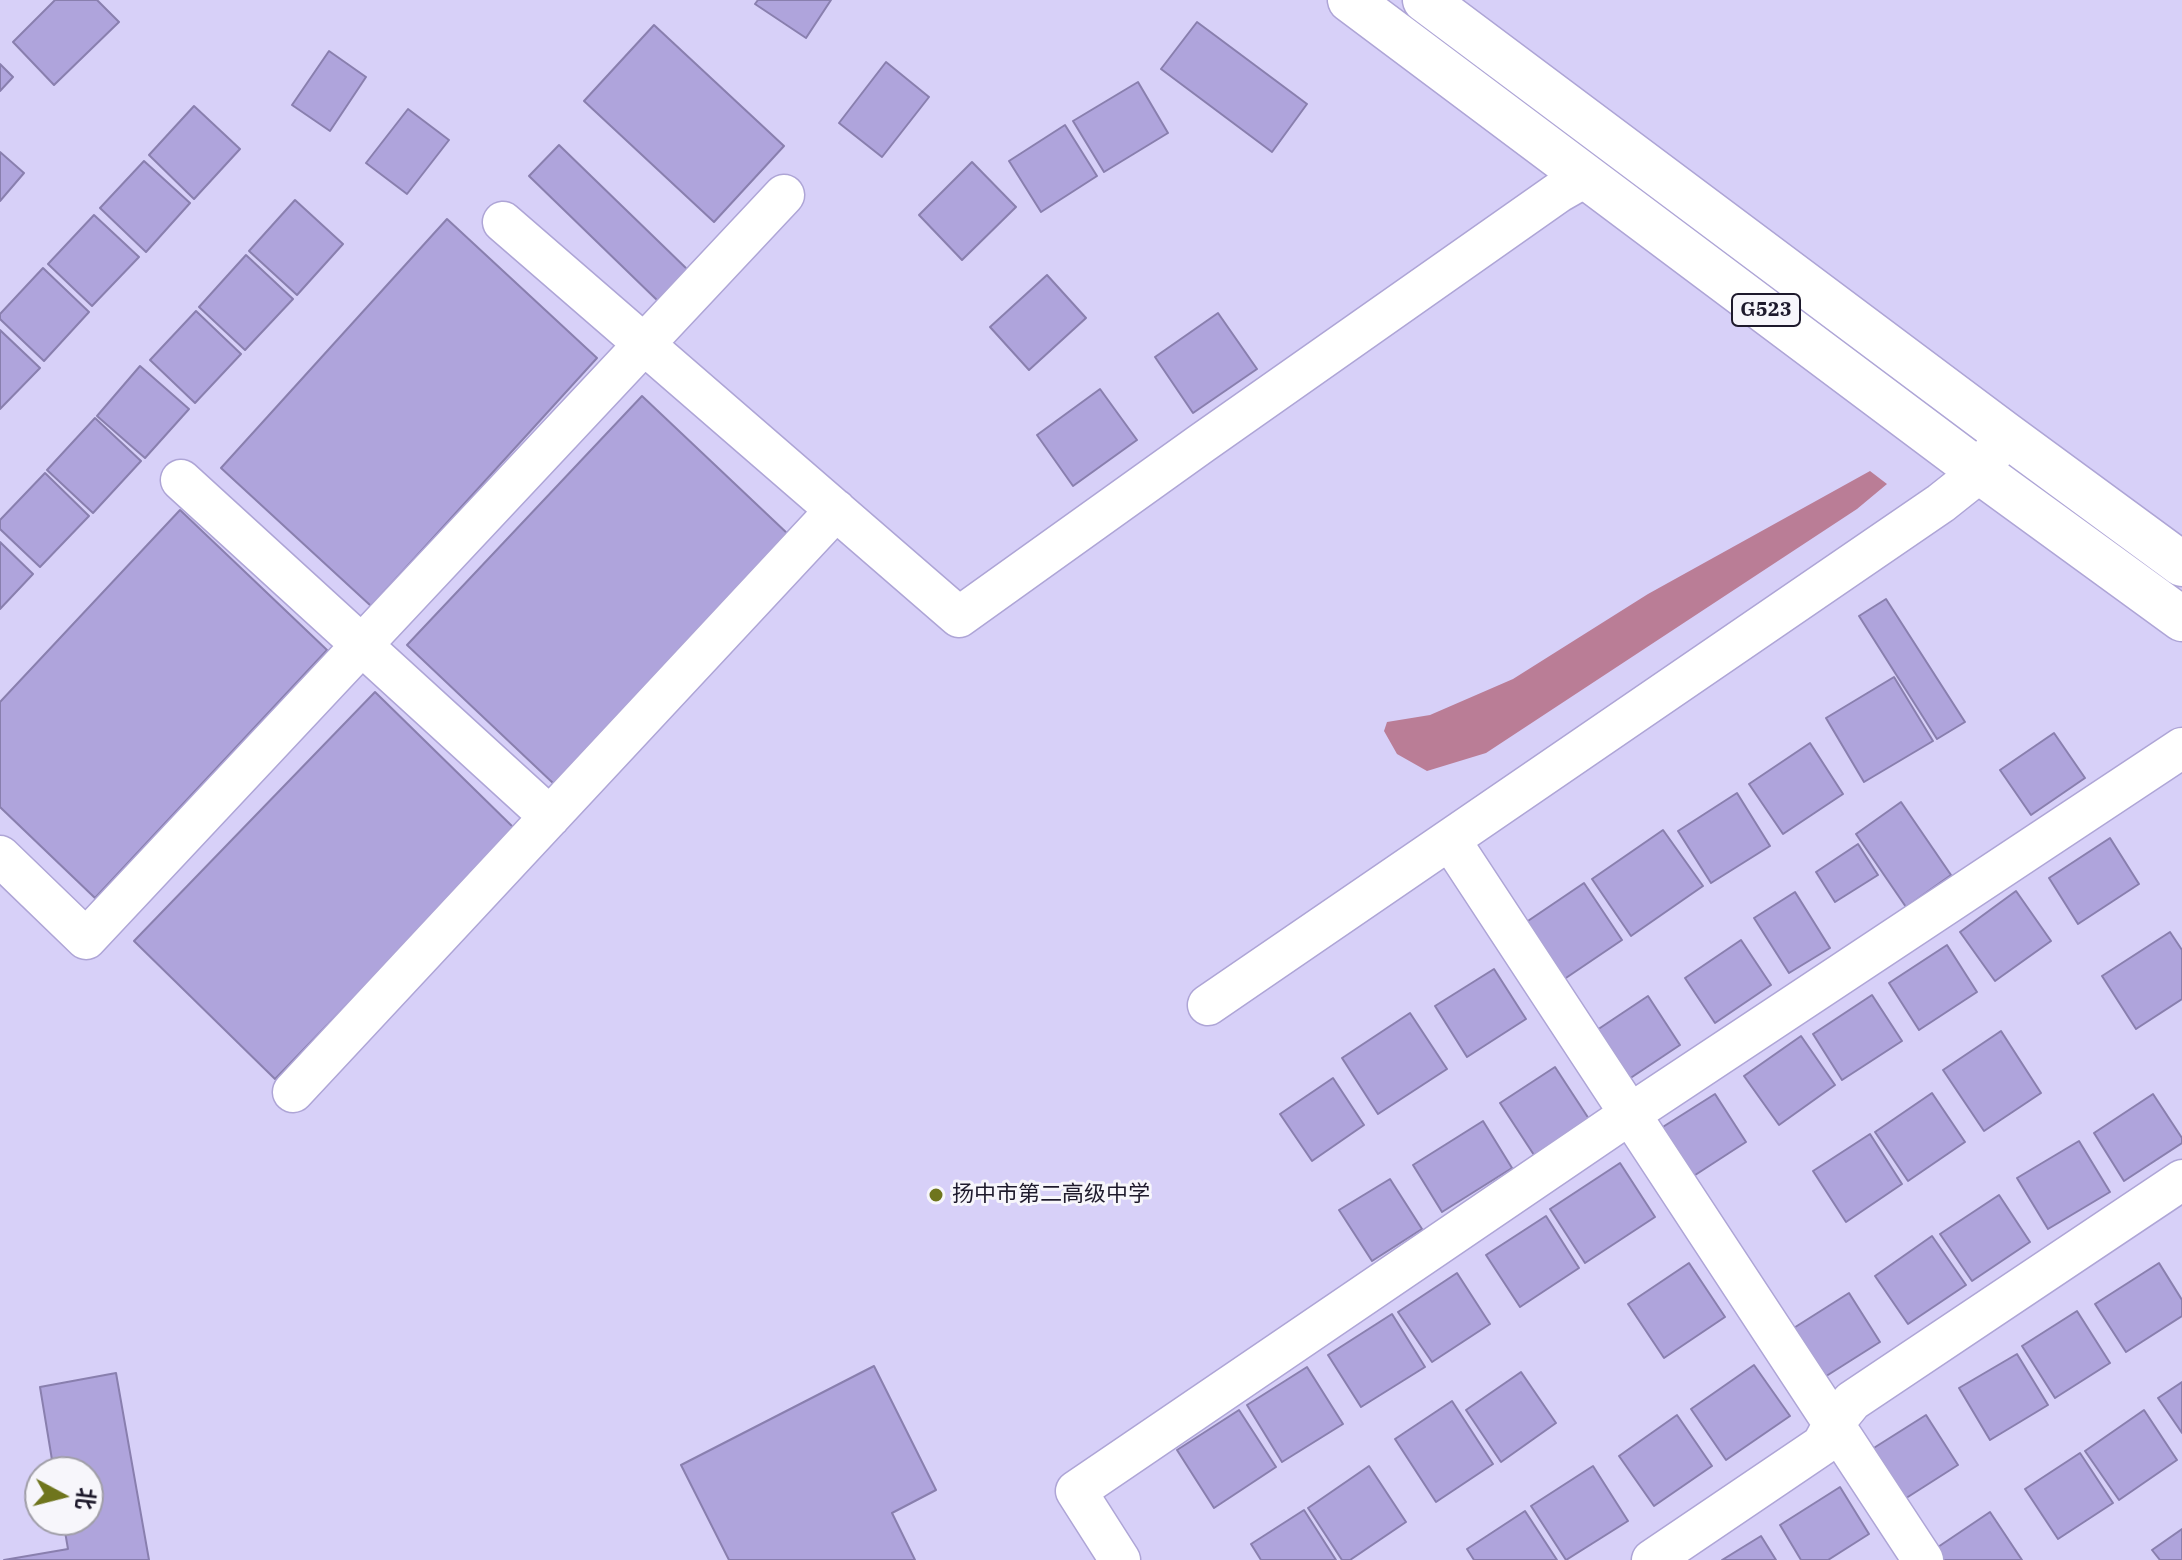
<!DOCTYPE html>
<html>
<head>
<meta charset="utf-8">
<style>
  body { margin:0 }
  #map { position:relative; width:2182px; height:1560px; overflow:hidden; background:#d7d0f8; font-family:"IBM Plex Serif","Noto Sans SC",serif }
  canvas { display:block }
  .north { position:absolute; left:24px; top:1456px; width:80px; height:80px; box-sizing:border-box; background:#f7f6fb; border:2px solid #a09ea8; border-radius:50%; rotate:97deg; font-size:22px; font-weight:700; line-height:32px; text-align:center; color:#1e1a2c }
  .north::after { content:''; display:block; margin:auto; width:28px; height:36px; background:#6f751d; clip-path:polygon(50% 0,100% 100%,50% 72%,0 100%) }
</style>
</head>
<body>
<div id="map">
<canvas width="2182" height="1560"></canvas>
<div class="north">北</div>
</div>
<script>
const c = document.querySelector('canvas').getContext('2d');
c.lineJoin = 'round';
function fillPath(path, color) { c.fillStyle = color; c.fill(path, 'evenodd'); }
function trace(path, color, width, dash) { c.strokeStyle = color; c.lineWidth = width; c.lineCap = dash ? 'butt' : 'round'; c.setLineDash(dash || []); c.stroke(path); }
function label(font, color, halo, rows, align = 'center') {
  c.font = font + ' "IBM Plex Serif","Noto Sans SC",serif'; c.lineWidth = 6; c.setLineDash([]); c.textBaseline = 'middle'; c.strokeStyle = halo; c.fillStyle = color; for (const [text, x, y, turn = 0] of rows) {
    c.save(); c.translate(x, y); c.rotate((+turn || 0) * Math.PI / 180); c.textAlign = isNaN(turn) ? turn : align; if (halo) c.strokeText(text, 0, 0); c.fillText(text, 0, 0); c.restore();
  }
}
fillPath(new Path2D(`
  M1870,471L1887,484L1857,509L1486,753L1427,771L1397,754L1384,731L1387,722L1430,715L1513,679L1648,594Z`), '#ba7d96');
const building = new Path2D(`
  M55,0H97L119,22L54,85L13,42Z
  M758,0H831L806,38L755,4Z
  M1197,22L1307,104L1272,152L1161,69Z
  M654,25L784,146L714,222L584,101Z
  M329,51L366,77L330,131L292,105Z
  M886,62L929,97L882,157L839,123Z
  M0,64L13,77L0,91Z
  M1138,82L1168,133L1104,172L1073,121Z
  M194,106L240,149L194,199L149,155Z
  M408,109L449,140L407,194L366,163Z
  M1065,125L1097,176L1041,212L1009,161Z
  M559,145L689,271L659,302L529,176Z
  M0,152L24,173L0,201Z
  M144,161L190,203L146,252L100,208Z
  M972,162L1016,207L962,260L919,215Z
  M295,200L343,244L297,295L249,251Z
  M94,215L139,257L92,306L48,264Z
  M447,219L597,358L371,606L221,468Z
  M246,255L293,299L245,350L199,307Z
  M43,268L89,312L44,361L0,319V314Z
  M1047,275L1086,318L1029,370L990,327Z
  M196,311L241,354L195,403L150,360Z
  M1218,313L1257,369L1193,413L1155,357Z
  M0,330L40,368L0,409Z
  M140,366L189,409L145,458L97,416Z
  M1100,389L1137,440L1073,486L1037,435Z
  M642,396L789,535L554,784L407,645Z
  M95,418L141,461L93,513L47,470Z
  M45,473L89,516L40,567L0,529V520Z
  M180,510L327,650L95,898L0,807V702Z
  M0,542L33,574L0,609Z
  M1886,599L1965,722L1937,739L1859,616Z
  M1894,677L1933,741L1864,782L1826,718Z
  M375,692L516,830L275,1079L134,941Z
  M2054,733L2085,778L2031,815L2000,770Z
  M1810,743L1843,794L1783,834L1749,784Z
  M1737,793L1770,846L1711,883L1678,831Z
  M1901,802L1951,875L1906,907L1856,834Z
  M1663,830L1703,886L1631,936L1592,879Z
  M2110,838L2139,884L2078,924L2049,878Z
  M1858,844L1878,875L1835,902L1816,872Z
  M1584,883L1622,940L1557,984L1519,927Z
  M2016,891L2051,941L1995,981L1960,932Z
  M1795,892L1830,948L1789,973L1754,918Z
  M2170,932L2182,950V999L2136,1029L2102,976Z
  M1741,940L1771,985L1715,1023L1685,978Z
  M1947,945L1977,992L1919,1030L1889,983Z
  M1494,969L1526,1019L1467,1057L1435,1006Z
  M1872,995L1902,1041L1842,1080L1813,1034Z
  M1648,996L1680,1045L1626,1081L1594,1032Z
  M1410,1013L1447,1069L1378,1114L1342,1058Z
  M2001,1031L2041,1093L1984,1131L1943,1070Z
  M1801,1036L1835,1085L1779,1125L1744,1076Z
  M1555,1067L1589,1119L1534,1155L1500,1103Z
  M1333,1078L1364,1125L1312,1161L1280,1114Z
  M1932,1093L1965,1142L1908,1181L1875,1132Z
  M1715,1094L1746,1142L1689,1179L1658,1130Z
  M2153,1094L2182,1138V1143L2124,1181L2094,1133Z
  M1483,1121L1512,1168L1442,1212L1413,1165Z
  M1870,1134L1902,1184L1846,1222L1813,1171Z
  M2079,1141L2110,1192L2048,1229L2017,1178Z
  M1620,1163L1655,1217L1585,1263L1550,1209Z
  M1390,1179L1422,1229L1372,1261L1339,1210Z
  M1999,1195L2030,1242L1972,1281L1940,1234Z
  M1546,1216L1579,1268L1520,1307L1486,1255Z
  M1932,1236L1966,1285L1908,1324L1875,1276Z
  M1689,1263L1725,1317L1664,1358L1628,1304Z
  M2159,1263L2182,1300V1316L2126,1352L2095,1304Z
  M1457,1273L1490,1324L1432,1362L1398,1312Z
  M1849,1293L1880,1342L1820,1380L1789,1331Z
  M2077,1311L2110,1363L2055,1398L2022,1346Z
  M1392,1314L1425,1367L1361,1407L1328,1355Z
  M2017,1354L2048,1405L1990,1440L1959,1388Z
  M1754,1365L1790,1416L1726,1460L1691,1409Z
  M874,1366L936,1490L892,1513L915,1560H729L681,1465Z
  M1307,1367L1343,1424L1282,1462L1247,1405Z
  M1521,1372L1556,1423L1501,1462L1466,1410Z
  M116,1373L149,1560H4L68,1549L63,1520H88V1472H54L40,1387Z
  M2182,1382V1433L2158,1398Z
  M1452,1401L1493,1464L1436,1502L1395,1439Z
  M1239,1410L1276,1467L1214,1508L1177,1450Z
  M2144,1410L2177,1460L2119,1500L2085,1451Z
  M1677,1415L1712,1466L1654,1506L1619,1456Z
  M1926,1415L1958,1465L1900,1502L1869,1451Z
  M2080,1453L2113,1503L2058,1539L2025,1489Z
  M1369,1466L1406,1522L1350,1560H1342L1308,1508Z
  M1593,1466L1628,1521L1566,1560L1531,1506Z
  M1840,1487L1869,1534L1828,1560H1801L1780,1525Z
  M1304,1510L1336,1560H1261L1251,1544Z
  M1525,1511L1557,1560H1474L1467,1549Z
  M1990,1512L2022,1560H1943L1935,1549Z
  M2182,1529V1560H2160L2152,1550Z
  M1761,1536L1776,1560H1722Z`);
fillPath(building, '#afa4dc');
trace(building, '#897fae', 2);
const minor = new Path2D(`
  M503,222L959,617L1202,443L1559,192L1587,176
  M181,480L550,817
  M1450,840L1923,1560
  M0,856L86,939L784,195
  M1208,1005L1941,503L1980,472L1996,448
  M293,1092L836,510
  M1120,1560L1076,1491L1630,1114L2182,748
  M1652,1560L1822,1445L1834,1423L1852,1401L2182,1180`);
const highway = new Path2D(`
  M1350,0L1980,472L2182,619
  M1425,0L2005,434L2182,564`);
trace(minor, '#aea5d6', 43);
trace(highway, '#aea5d6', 47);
trace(minor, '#fff', 40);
trace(highway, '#fff', 44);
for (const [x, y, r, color] of [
  [936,1195,8,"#6f751d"]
]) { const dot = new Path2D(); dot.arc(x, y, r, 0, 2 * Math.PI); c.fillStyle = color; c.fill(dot); trace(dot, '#f7f6fb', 3); }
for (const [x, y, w] of [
  [1766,310,68]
]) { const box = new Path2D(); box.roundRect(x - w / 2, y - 16, w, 32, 6); c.fillStyle = '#f7f6fb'; c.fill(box); trace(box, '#1e1a2c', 2); }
label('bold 20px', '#1e1a2c', null, [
  ["G523",1766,310]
]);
label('22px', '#1e1a2c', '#f7f6fb', [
  ["扬中市第二高级中学",952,1195]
], 'left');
</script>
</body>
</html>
